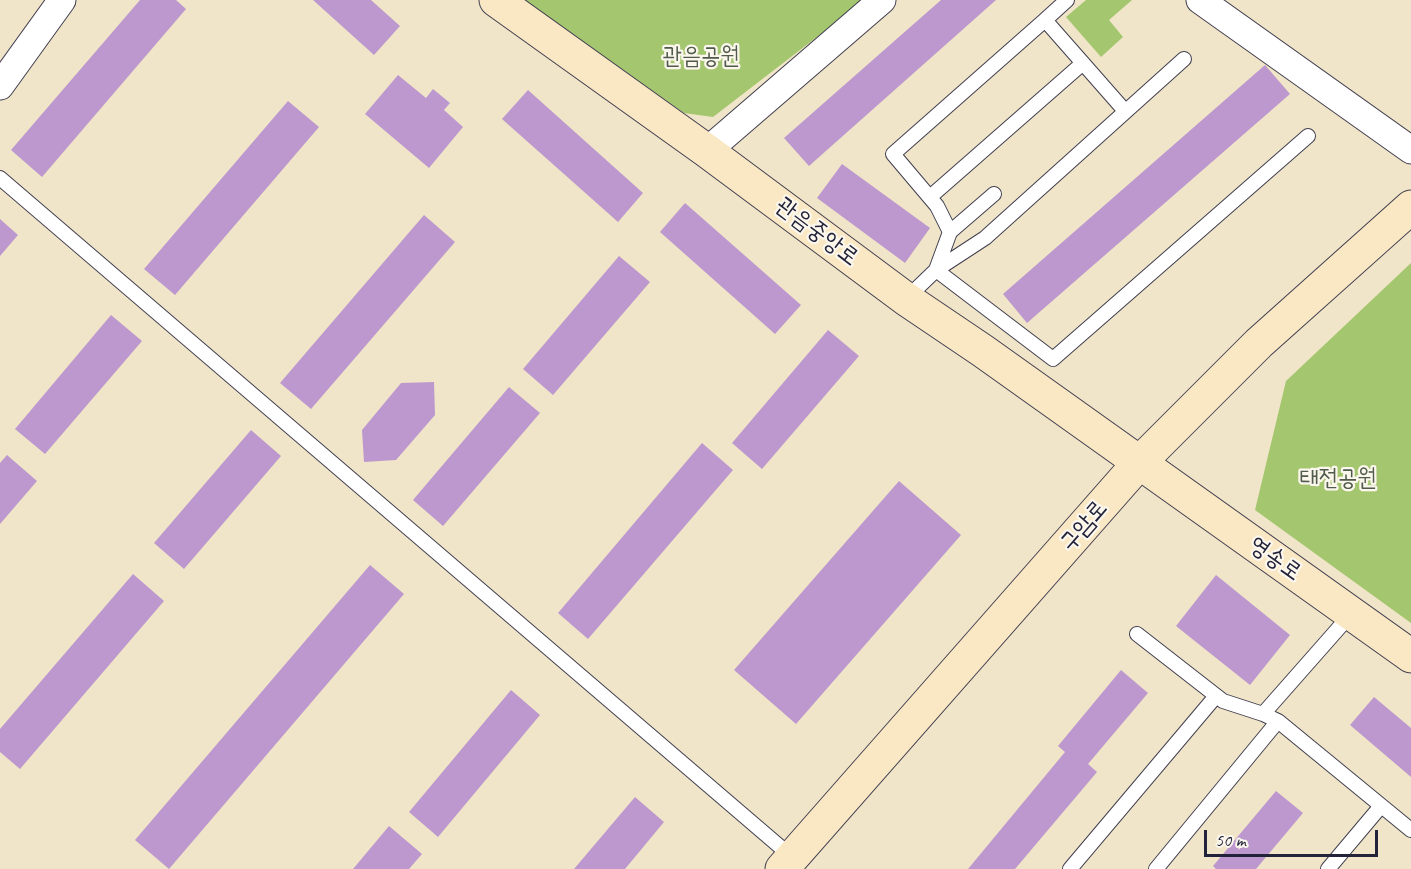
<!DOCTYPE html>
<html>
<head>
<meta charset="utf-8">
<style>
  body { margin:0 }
  #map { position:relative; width:1411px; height:869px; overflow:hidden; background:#f0e5c8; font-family:Caveat,sans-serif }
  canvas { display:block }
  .scale { position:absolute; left:1204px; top:830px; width:174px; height:27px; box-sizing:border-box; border:3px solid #22223b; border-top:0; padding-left:8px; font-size:18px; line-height:21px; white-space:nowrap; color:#22223b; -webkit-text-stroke:4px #fbf7ec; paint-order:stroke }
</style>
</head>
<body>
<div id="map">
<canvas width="1411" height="869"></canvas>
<div class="scale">50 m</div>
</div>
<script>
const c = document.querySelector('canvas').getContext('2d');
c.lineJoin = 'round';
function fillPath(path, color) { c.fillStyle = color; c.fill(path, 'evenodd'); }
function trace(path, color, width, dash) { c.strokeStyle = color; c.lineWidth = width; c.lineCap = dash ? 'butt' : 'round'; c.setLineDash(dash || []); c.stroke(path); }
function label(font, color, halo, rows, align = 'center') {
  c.font = font + ' Caveat,"Poor Story",sans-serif'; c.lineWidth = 4.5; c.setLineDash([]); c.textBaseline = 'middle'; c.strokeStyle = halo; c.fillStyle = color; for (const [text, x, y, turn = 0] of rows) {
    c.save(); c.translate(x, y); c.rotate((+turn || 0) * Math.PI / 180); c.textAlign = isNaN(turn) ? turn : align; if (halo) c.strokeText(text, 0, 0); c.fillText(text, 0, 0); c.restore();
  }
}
fillPath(new Path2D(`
  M524,0H865L713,117L684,113Z
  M1086,0H1132L1109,20L1123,37L1101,57L1066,17Z
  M1411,263V623L1255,510L1286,381Z`), '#a4c66f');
fillPath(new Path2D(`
  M140,0H176L186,9L42,177L11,150Z
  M313,0H371L400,26L374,55Z
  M941,0H996L809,166L784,138Z
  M1265,65L1290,94L1027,323L1003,294Z
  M398,75L426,98L433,89L450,103L444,110L463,127L429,168L365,114Z
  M528,90L643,193L618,222L502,119Z
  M288,101L319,127L175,295L144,269Z
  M842,164L930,228L905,263L817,198Z
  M685,203L801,305L775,334L660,232Z
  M424,215L455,242L311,409L280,383Z
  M0,219L18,235L0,256Z
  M619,256L650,282L553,395L523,369Z
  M111,315L142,341L45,454L15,429Z
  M828,330L859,356L762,469L732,443Z
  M434,382L435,415L396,460L364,462L362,430L401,383Z
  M509,387L540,413L443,526L413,500Z
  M251,430L281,456L184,569L154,543Z
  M702,443L733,470L588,639L558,613Z
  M7,455L37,481L0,524V463Z
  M899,481L961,535L796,724L734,670Z
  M370,565L404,594L169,869L135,840Z
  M133,574L164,601L20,769L0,752V729Z
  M1216,575L1290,635L1250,685L1176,626Z
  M1121,670L1148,693L1088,764L1097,772L1015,869H968L1065,752L1058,746Z
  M511,690L540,715L438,837L409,812Z
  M1374,697L1411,728V777L1350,725Z
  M1276,791L1303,813L1256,869H1216L1213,866Z
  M635,797L664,822L625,869H574Z
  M389,826L422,854L409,869H353Z`), '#bc98ce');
const lane = new Path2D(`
  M1045,20L1067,0
  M0,178L792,857
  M930,197L1083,63
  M950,232L937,206L893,154L1045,20L1125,111
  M936,270L1053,359L1308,136
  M936,270L950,232L994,194
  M906,299L936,270L985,238L1184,59
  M1137,634L1223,701L1263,714L1278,721L1411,830
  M1263,714L1352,613
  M1070,869L1216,696
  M1156,869L1278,721
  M1328,869L1381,806`);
const street = new Path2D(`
  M1200,0L1411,150
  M0,86L62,0
  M707,151L882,0`);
const secondary = new Path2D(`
  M496,0L707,151L906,299L983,351L1411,656
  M782,869L1139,463L1259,343L1411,207`);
trace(lane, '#413f50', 16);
trace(street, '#413f50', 29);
trace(secondary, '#413f50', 35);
trace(lane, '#fff', 14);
trace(street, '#fff', 27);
trace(secondary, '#fae7c3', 33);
label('24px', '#505b4d', '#fbf7ec', [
  ["관음공원",701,57],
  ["태전공원",1338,479]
]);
label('24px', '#22223b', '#fbf7ec', [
  ["관음중앙로",817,232,37],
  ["구암로",1084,526,-49],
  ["영송로",1275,559,35]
]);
</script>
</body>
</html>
